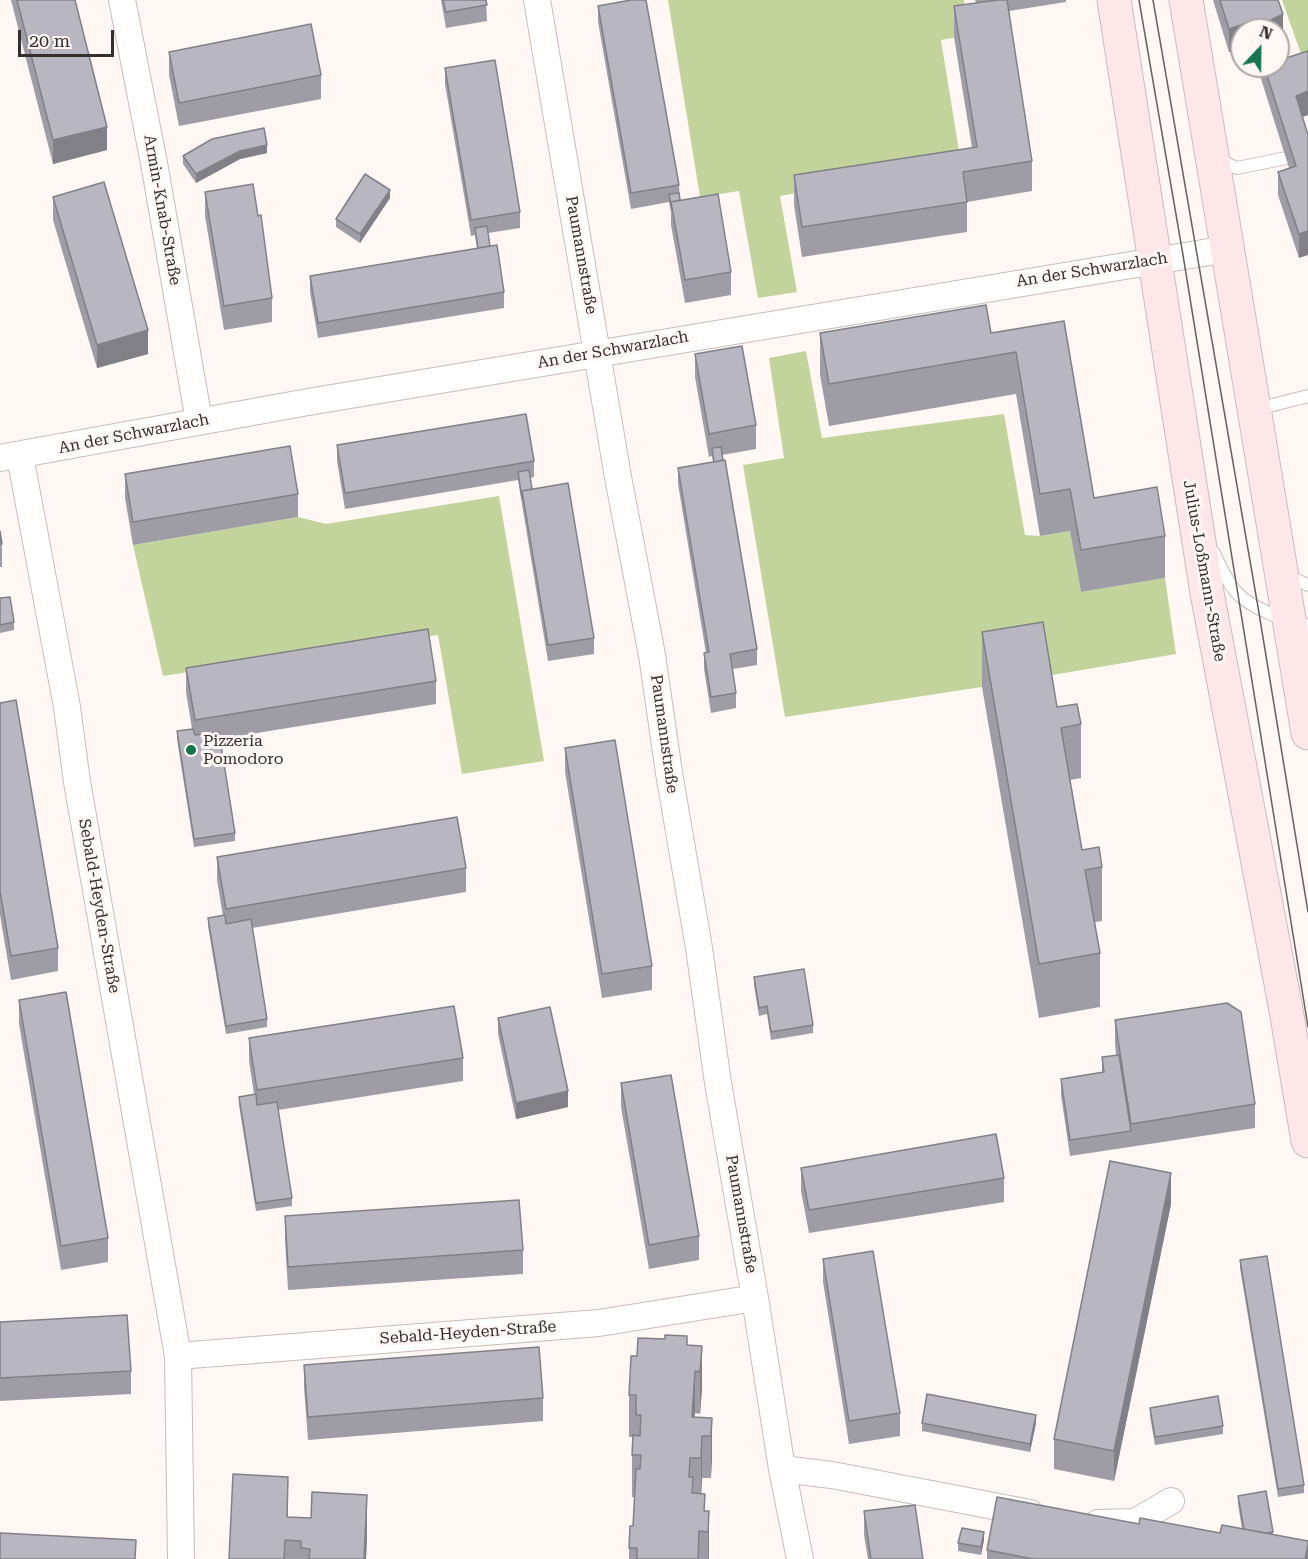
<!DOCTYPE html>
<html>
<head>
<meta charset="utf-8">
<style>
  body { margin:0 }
  #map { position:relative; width:1308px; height:1559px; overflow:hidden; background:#fef7f4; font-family:"Roboto Serif",serif }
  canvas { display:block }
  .north { position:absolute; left:1230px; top:18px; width:60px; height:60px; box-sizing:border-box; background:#fef7f4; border:2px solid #ada7a4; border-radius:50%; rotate:22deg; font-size:16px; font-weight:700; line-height:24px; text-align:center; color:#332f2d }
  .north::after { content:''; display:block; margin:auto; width:21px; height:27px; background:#17764c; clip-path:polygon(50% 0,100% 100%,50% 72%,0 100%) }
  .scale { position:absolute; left:18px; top:30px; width:96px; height:27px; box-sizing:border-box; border:3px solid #332f2d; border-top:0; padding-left:8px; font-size:18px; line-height:21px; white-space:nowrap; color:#332f2d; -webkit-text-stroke:4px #fef7f4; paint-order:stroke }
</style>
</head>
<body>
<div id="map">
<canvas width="1308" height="1559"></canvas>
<div class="north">N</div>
<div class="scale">20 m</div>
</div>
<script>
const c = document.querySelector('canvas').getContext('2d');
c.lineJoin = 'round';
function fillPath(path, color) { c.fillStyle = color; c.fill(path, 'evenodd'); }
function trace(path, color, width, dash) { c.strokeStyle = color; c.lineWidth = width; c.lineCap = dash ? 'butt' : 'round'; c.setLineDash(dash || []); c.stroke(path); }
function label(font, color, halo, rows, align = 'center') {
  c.font = font + ' "Roboto Serif",serif'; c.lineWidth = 6; c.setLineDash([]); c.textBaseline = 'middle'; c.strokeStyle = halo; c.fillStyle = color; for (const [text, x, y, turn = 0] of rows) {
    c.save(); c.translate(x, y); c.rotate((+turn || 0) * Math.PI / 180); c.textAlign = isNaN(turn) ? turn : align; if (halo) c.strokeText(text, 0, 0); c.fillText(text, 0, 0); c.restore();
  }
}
fillPath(new Path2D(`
  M668,0H964L968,35L941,40L961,163L780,196L797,292L758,298L739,191L700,197Z
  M1282,0H1308V74Z
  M806,351L822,438L1004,414L1025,535L1040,536L1070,531L1081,592L1165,578L1176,654L982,687L785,717L743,465L784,458L769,358Z
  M499,496L544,761L462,774L438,635L163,676L133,545L298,517L326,524Z`), '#c2d49c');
const lane = new Path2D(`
  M1215,159L1237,168L1286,158
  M1257,409L1308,396
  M1214,553C1220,566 1227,582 1237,593C1252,609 1287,621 1308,626
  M1284,575L1308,585`);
const street = new Path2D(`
  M122,0L154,163L199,421
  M537,0L618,477L652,655L669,773L699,948L718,1083L755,1298L782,1469L800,1559
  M20,456L67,707L77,782L178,1356L181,1559
  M0,458L308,402L1227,249
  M178,1356L599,1323L755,1298
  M782,1469L832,1475L1030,1513
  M1098,1523L1135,1522L1171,1501`);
const secondary = new Path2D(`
  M1114,0L1207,593L1286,1010L1308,1141
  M1186,0L1308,733`);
trace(lane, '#c8bdb8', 14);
trace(street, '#c8bdb8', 28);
trace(secondary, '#c8bdb8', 35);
trace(lane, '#fff', 12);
trace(street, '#fff', 26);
trace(secondary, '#ffe6e9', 33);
trace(new Path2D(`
  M1139,0L1183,255L1308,1027
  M1153,0L1258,607L1308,912`), '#66625f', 1.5);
fillPath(new Path2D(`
  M11,0H75L107,150L53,164Z
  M441,0H486L487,21L446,28Z
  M975,0H1066V2L1009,11L1032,161V191L967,202V232L802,257L794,205V175L972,148L954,37V6L976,3Z
  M1213,0H1278L1283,37L1278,40V30H1242V48L1229,52Z
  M598,6L679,185L680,200L731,272V295L685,303L671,225V213L669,202L631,209L598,22Z
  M1308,51V115L1302,117L1299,258L1278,195V172L1289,168L1257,66H1278L1283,59Z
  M169,52L321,75V99L179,126L169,75Z
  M445,68L520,212V228L488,233L490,246L504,292V308L318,338L310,292V276L477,249L475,235L471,236L445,84Z
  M267,153L240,159L196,183L183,164V156Z
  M205,192L272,298V322L224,330L205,216Z
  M53,197L148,354L97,368L53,220Z
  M390,198L360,243L336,227V219Z
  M1064,321L1094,498L1165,536V578L1081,592L1070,531L1040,536L1016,394L829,426L820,375V333H991Z
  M695,354L756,425V449L722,455L757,649V665L733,669L736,693V708L711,713L704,669V653H706L678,484V468L713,462L712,456L709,457L695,377Z
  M337,445L534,461V477L530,478L532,489L594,638V654L548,661L518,480L345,509L337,461Z
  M125,474L298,494V517L133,545L125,498Z
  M0,531L2,544V567H0Z
  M0,598L14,622V630L0,633Z
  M982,632L1057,707L1081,724V778L1070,780L1082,850L1102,867V921L1095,922L1100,953V1007L1039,1018L982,687Z
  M186,668L436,681V704L220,739L235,833V841L194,847L177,739V731L192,729L186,692Z
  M0,703L58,948V971L11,980L0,915Z
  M565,748L652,966V990L602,998L565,772Z
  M217,857L466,868V892L252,928L267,1019V1027L226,1034L208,926V918L223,916L217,880Z
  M754,977L813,1025V1033L771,1040L767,1014L759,1016L754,985Z
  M19,1000L108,1238V1262L61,1270L19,1024Z
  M498,1018L568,1107L516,1119L498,1034Z
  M1115,1020L1255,1104V1128L1070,1156L1061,1095V1079L1102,1073V1057L1116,1055L1115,1044Z
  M249,1038L463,1058V1081L278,1110L292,1198V1206L256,1211L239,1105V1097L254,1094L249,1061Z
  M621,1083L699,1236V1260L649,1269L621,1107Z
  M801,1168L1004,1178V1202L809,1233L801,1191Z
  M1171,1204L1114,1481L1054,1469V1439Z
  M285,1216L523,1250V1274L288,1290L285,1239Z
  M823,1259L900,1413V1436L849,1444L823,1282Z
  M1240,1260L1304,1485V1493L1278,1497L1240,1268Z
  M0,1322L131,1371V1394L0,1401Z
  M687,1345L702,1346V1388L700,1414L695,1413L694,1417L712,1418L711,1478H702L701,1493L705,1511H709V1559H629V1548L633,1526L635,1497H632V1455L633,1437H629V1395L637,1356Z
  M304,1365L543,1398V1421L308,1440L304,1388Z
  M1150,1408L1223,1426V1434L1155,1445L1150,1416Z
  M922,1423H1036L1030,1452L922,1431Z
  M1238,1496L1273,1532V1534L1308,1559H987V1550L1139,1524L1220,1533L1242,1529L1238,1504Z
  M864,1511L923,1559H868L864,1535Z
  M288,1517L367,1537L366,1559H229Z
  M984,1540L981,1555L958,1551V1543Z`), '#9e9da6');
fillPath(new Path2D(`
  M1283,14V37L1278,40V30H1271V20Z
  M1250,22V30H1242V48L1229,52V29Z
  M1308,91V115L1296,119V96Z
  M107,127V150L53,164V140Z
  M267,145V153L240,159L196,183V174L240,151Z
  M390,190V198L360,243V234Z
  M1308,231V255L1299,258V234Z
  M148,330V354L97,368V345Z
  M568,1091V1107L516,1119V1103Z
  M1171,1173V1204L1114,1481V1451Z
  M702,1346V1388L700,1414V1372Z
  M695,1371V1413L692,1459V1417Z
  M1036,1415V1423L1030,1452V1444Z
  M712,1418V1460L711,1478V1436Z
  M702,1436V1478L701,1500V1458Z
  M288,1477V1519L287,1517Z
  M367,1495V1537L366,1559H364Z
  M709,1511V1553L708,1559V1532Z
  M984,1532V1540L981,1555V1547Z
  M1308,1544V1559H1305Z`), '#818087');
const building = new Path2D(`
  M17,0H75L107,127L53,140Z
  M443,0H486L487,5L446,12Z
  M631,0H646L679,185L631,193L598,6Z
  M998,0H1007L1032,161L963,172L967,202L802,227L794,175L977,147L954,6Z
  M1220,0H1278L1283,14L1271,20L1274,30H1253L1250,22L1229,29Z
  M311,24L321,75L179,103L169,52Z
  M1278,42L1283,59L1308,51V91L1296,96L1308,135V231L1299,234L1278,172L1296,166L1264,66H1278Z
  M495,60L520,212L471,220L445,68Z
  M264,128L267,145L240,151L196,174L183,156L212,139Z
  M365,174L390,190L360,234L336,219Z
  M104,182L148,330L97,345L53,197Z
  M253,184L258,216L261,215L272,298L224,306L205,192Z
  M679,193L680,200L671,202V205L669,194Z
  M718,194L731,272L685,280L671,202Z
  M487,226L490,246L478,248L475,228Z
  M497,245L504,292L318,323L310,276Z
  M986,305L991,333L1064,321L1094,498L1157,487L1165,536L1081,550L1070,489L1040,494L1016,352L829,384L820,333Z
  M742,346L756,425L709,434L695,354Z
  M526,414L534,461L345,493L337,445Z
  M290,446L298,494L133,522L125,474Z
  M721,447L723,460L714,462L712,448Z
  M725,460L757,649L730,654L736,693L711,697L704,653L709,652L678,468Z
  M529,470L532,489L522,491V498L518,472Z
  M568,483L594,638L548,645L522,491Z
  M0,531L2,544H0Z
  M10,597L14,622L0,625V598Z
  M1043,622L1057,707L1077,704L1081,724L1061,728L1082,850L1099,847L1102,867L1085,870L1100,953L1039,964L982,632Z
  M428,629L436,681L195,720L186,668Z
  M16,700L58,948L11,956L0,891V703Z
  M193,729L195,735L219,732L235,833L194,839L177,731Z
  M615,740L652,966L602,974L565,748Z
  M457,817L466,868L226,909L217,857Z
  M225,915L226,924L251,919L267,1019L226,1026L208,918Z
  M804,969L813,1025L771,1032L767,1006L759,1008L754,977Z
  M66,992L108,1238L61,1246L19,1000Z
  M1227,1003L1241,1012L1255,1104L1131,1124L1115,1020Z
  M454,1006L463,1058L257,1090L249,1038Z
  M550,1007L568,1091L516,1103L498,1018Z
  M1119,1055L1131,1131L1070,1140L1061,1079L1104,1072L1102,1057Z
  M671,1075L699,1236L649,1245L621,1083Z
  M256,1094L257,1105L277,1102L292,1198L256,1203L239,1097Z
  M996,1134L1004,1178L809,1210L801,1168Z
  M1110,1161L1171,1173L1114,1451L1054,1439Z
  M519,1200L523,1250L288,1267L285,1216Z
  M873,1251L900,1413L849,1421L823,1259Z
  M1267,1256L1304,1485L1278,1489L1240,1260Z
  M127,1315L131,1371L0,1378V1322Z
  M665,1335L687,1336V1345L702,1346L700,1372L695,1371L692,1417L712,1418L711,1436H702L701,1458H690L689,1477H693L692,1493L705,1494L704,1511H709L708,1532L699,1531L698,1559H637V1548H629L630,1526H633L636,1469H640L641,1455H632L633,1435L640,1436L641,1415H636V1395H629L631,1356H637L638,1338L665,1339Z
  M539,1347L543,1398L308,1417L304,1365Z
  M927,1394L1036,1415L1030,1444L922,1423Z
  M1218,1396L1223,1426L1155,1437L1150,1408Z
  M233,1474L288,1477L287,1517L311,1518L312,1492L367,1495L364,1559H309L310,1549L301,1548V1541L285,1540L284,1559H229Z
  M1266,1491L1273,1532L1266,1533L1244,1529L1238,1496Z
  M997,1497L1139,1524L1140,1518L1220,1533L1222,1525L1308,1541V1544L1305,1559H1033L987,1550Z
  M915,1505L923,1559H871L864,1511Z
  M962,1528L984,1532L981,1547L958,1543Z
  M0,1533L136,1540L135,1559H0Z`);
fillPath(building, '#b8b7c1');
trace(building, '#818087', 1.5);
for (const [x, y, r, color] of [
  [191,750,6,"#17764c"]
]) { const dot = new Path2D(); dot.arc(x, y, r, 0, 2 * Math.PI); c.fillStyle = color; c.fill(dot); trace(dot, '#fef7f4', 2); }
label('16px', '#332f2d', '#fef7f4', [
  ["Armin-Knab-Straße",162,210,80],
  ["Paumannstraße",581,255,80],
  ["An der Schwarzlach",1092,270,-9],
  ["An der Schwarzlach",613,350,-10],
  ["An der Schwarzlach",134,434,-11],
  ["Julius-Loßmann-Straße",1204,571,80],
  ["Paumannstraße",664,734,82],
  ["Sebald-Heyden-Straße",99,906,80],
  ["Paumannstraße",741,1214,80],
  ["Sebald-Heyden-Straße",468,1333,-4]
]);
label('16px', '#332f2d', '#fef7f4', [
  ["Pizzeria",203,741],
  ["Pomodoro",203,759]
], 'left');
</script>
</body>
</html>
